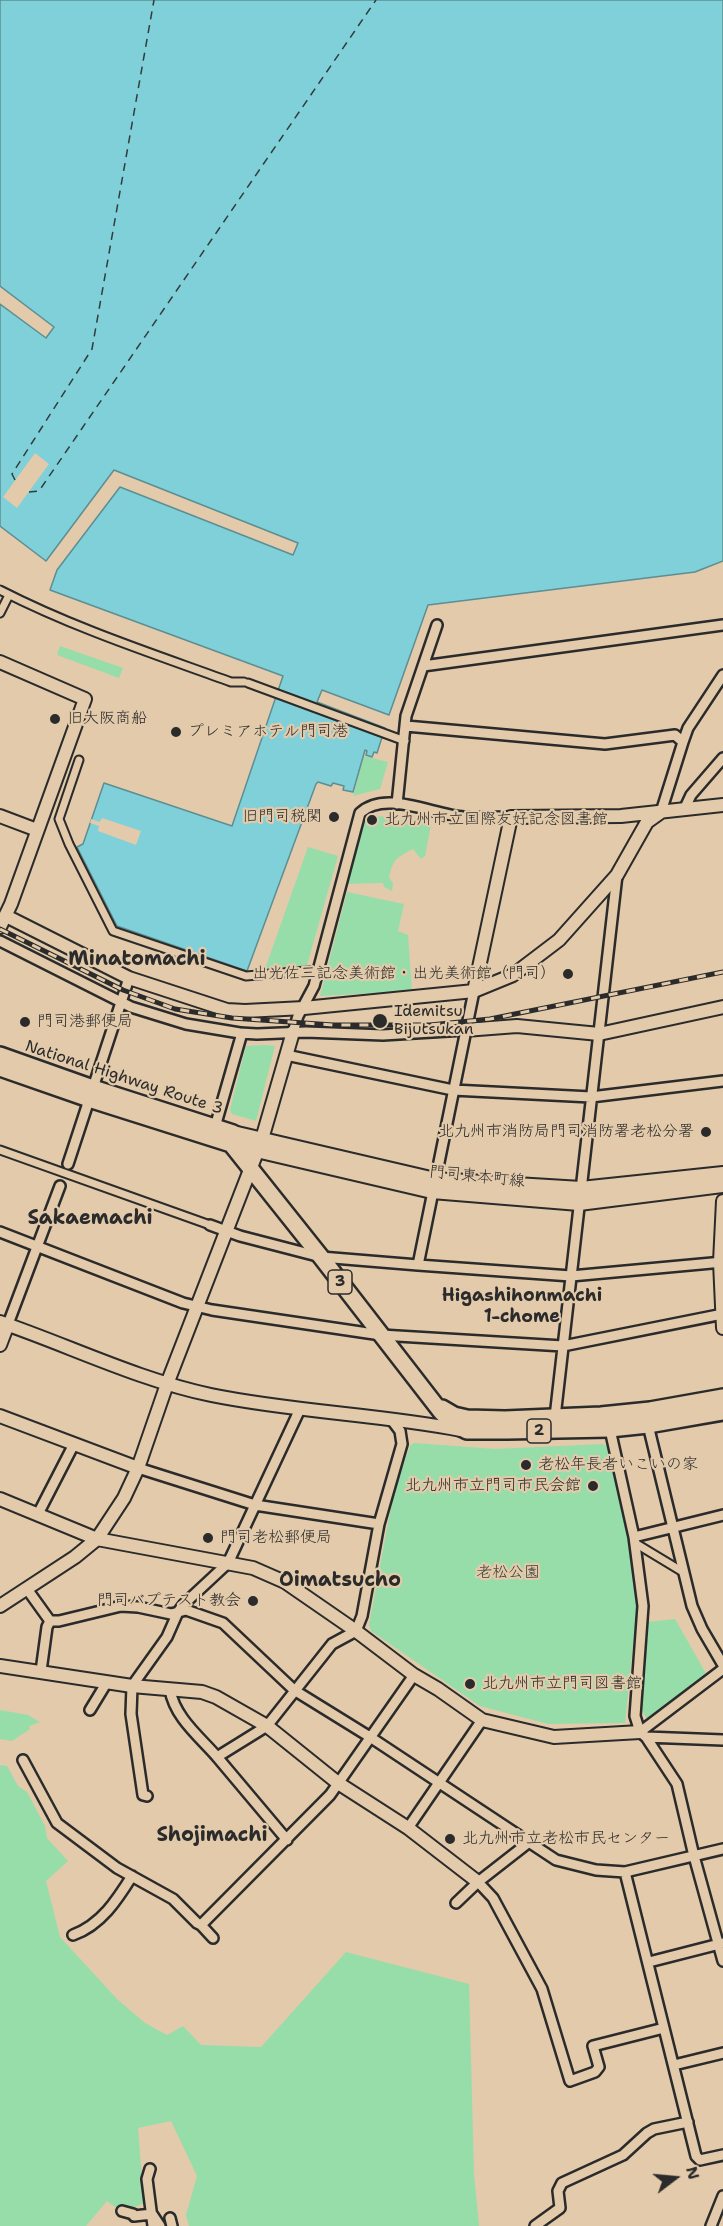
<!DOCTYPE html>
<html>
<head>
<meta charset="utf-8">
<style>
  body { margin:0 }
  #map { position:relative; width:723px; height:2226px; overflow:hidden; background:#e2caaa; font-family:"Shantell Sans",sans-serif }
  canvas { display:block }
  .north { position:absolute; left:645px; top:2148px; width:60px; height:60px; -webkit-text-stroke:4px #e2caaa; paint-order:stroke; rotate:74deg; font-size:16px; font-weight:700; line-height:24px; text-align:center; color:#2b2b2b }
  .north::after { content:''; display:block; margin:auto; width:21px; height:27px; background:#2b2b2b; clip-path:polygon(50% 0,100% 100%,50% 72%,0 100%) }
</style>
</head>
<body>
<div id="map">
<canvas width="723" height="2226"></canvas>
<div class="north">N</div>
</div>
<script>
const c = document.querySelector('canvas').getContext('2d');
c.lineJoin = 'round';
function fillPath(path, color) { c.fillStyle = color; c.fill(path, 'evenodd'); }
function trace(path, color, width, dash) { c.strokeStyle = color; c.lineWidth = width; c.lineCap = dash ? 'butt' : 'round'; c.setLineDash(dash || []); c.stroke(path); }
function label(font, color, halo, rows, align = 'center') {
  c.font = font + ' "Shantell Sans","Klee One",sans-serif'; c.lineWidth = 4.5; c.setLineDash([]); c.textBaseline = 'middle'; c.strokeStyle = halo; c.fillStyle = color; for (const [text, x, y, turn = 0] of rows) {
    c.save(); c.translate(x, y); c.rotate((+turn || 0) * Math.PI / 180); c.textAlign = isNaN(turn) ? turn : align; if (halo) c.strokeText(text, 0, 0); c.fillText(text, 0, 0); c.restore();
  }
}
fillPath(new Path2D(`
  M60,646L123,668L119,678L57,655Z
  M364,756L388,762L380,789L353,796Z
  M371,812L376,817L380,816L431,825L425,856L421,859L413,849C396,858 393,859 389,878L393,883L392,891L384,887L383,883L344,884C350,862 353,827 371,812Z
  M308,847L338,856L307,965L265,969Z
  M347,892L404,904L398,931L408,935L412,991L320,996Z
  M265,1045L275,1046L256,1121L232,1114L230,1110L246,1046Z
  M414,1443L495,1449L603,1444L607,1446L629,1541L636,1583L637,1607L625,1723L548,1724L480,1706L371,1631L369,1625L394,1491L410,1446Z
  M675,1619L708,1677L656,1714L647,1718C634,1707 645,1640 647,1622Z
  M0,1710L28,1715L40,1722L29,1726L30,1729L12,1741L0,1739Z
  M0,1765L7,1766L18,1786L27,1792L45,1826L47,1838L68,1861L46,1881L60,1937L117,1999L145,2023L167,2035L183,2026L201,2045L261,2047L346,1952L469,1984L474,2174L479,2226H189L186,2215L197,2176L171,2121L138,2128L144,2203L123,2213L107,2201L86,2226H0Z`), '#97ddaa');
const water = new Path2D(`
  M0,0H723V561L695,572L428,605L389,715L322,690L317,702L385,728L377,753L374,752L372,757L366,755L367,751L365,750L353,792L343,790L344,786L333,783L331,786L318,782L316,784L247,971L117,926L77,847L83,844L104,783L232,826L283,676L50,590L57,570L120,487L293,555L298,543L114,470L46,561L0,526V304L46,338L54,327L0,286Z`);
fillPath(water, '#7fd0d9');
trace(water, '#5d8e93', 1.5);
fillPath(new Path2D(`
  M35,453L49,464L17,508L3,497Z
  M102,818L141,831L136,845L98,831L99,826L90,823L91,819L100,822Z`), '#e2caaa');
trace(new Path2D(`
  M15,480L12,474L92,349L154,0
  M29,492L39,491L376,0`), '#333c3c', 1.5, [8, 6]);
const pedestrian = new Path2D(`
  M0,590C74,628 154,654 231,682H244
  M0,613L9,595
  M248,683L405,741
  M79,760L59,819L69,844L113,931L246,976L318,970
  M0,1150L210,1225
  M635,1543L683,1572`);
const minor = new Path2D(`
  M423,666L723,625
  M406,726L605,744L675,735L683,742L661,812
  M683,742L688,728L723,675
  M397,804L406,716L437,625
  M684,810L691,795L723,758
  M0,941L131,1007L186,1024L240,1033L257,1034L306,1032L383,1035L465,1030
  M293,1032L298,1016L314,986L360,813C385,789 433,815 464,817C480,818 496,817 511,817
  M286,1055L453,1090L591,1097L723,1081
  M215,1127L242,1033
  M68,1164L129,978
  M210,1225L240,1236L321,1257L418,1265L571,1276L723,1262
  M0,1232L183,1303L212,1310L381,1335L563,1346L723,1314
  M418,1265L474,991
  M8,1324L60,1186
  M555,1417L617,875
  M609,1425L634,1537L643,1606L635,1716L640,1732L646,1737L677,1784L694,1856L723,1961
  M648,1425L692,1606L702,1629L723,1665
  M138,1468L255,1505L379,1524
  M38,1514L74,1444
  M634,1537L723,1515
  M27,1589L50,1621L47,1627L41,1671
  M50,1621H59L121,1606L138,1607L171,1614L186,1610L223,1623L294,1690L370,1737L556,1860L596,1870L625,1872L723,1849
  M170,1690C175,1718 200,1737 218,1758C241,1785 264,1813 287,1840
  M90,1710L107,1682
  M640,1732L723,1669
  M646,1737L723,1740
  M217,1757L267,1726L332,1644L356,1631L362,1616L379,1524L402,1444L400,1431L391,1419
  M23,1760L57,1823L117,1868L173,1899L197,1923L201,1925
  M147,1796L143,1795L131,1714L132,1686L167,1637L178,1612L184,1604L228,1563L300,1409
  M408,1828L482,1720
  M625,1872L696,2156L700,2160L723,2155
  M478,1882L493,1898L542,1989L570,2081L595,2072L599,2067L593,2046L664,2028
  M456,1903L478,1882L528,1843
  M73,1935C101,1925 117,1900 132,1876
  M213,1938L201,1925L330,1795L414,1675
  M649,1962L723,1943
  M674,2065L723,2053
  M150,2169L147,2179L153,2226
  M122,2211L133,2214L134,2216L152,2214L160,2226
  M170,2218L172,2226
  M535,2226L560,2208L558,2191L562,2183L623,2155L647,2133L654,2129L688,2122
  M711,2226L723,2196`);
const tertiary = new Path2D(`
  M0,662L85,699L11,904L0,927
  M0,816L37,830
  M6,916L129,978L227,1010L245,1011L304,1008L474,991L513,975L559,940L617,875L647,822L661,812
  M474,991L511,817L621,816L723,805
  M465,1030L517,1026L599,1034L723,1007
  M723,1201L720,1262L723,1328
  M0,1322C70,1346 139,1380 211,1395C294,1412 378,1414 461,1430
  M0,1345L8,1324
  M0,1416L138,1468
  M0,1499L97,1539L253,1568L285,1582L356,1631L414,1675L438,1689L482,1720L554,1737L640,1732
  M0,1606L75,1557L97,1539L124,1498L138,1468L167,1384L262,1139L293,1032
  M0,1666L132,1686L202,1692L216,1697L267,1726L338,1783L408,1828L478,1882`);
const secondary = new Path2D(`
  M233,1133L435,1180L581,1189L723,1174
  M231,1144L432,1191L579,1203L723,1185`);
const trunk = new Path2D(`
  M0,1055L93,1088L233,1133L242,1152
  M0,1068L89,1099L231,1144L321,1257L441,1412L453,1424L467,1431H507L610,1429L648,1425L723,1412
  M442,1408L454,1415L467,1418L505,1419L601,1415L650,1410L723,1397`);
trace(pedestrian, '#2b2b2b', 11);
trace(minor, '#2b2b2b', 14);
trace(tertiary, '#2b2b2b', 16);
trace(secondary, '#2b2b2b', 18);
trace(trunk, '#2b2b2b', 20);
trace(pedestrian, '#e2caaa', 7);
trace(minor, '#e2caaa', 9);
trace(tertiary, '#e2caaa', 12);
trace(secondary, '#e2caaa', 14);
trace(trunk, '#e2caaa', 15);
const rail = new Path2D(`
  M0,929L123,990L175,1009L232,1018L333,1025H430L490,1019L723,972`);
trace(rail, '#2b2b2b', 5);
trace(rail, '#e2caaa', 3, [9]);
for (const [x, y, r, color] of [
  [55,719,6,"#2b2b2b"],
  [176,732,6,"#2b2b2b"],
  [334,817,6,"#2b2b2b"],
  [372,820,6,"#2b2b2b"],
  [568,974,6,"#2b2b2b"],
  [380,1021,8,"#2b2b2b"],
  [25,1022,6,"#2b2b2b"],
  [706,1132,6,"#2b2b2b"],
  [526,1465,6,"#2b2b2b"],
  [593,1486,6,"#2b2b2b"],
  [208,1538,6,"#2b2b2b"],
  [253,1601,6,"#2b2b2b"],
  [470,1684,6,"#2b2b2b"],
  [450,1839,6,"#2b2b2b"]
]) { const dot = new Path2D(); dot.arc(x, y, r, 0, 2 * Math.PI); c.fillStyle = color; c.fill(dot); trace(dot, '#e2caaa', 2); }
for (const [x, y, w] of [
  [340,1282,24],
  [539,1431,24]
]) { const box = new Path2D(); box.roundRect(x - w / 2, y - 12, w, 24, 4.5); c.fillStyle = '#e2caaa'; c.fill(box); trace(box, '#2b2b2b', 1.5); }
label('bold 15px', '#2b2b2b', null, [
  ["3",340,1282],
  ["2",539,1431]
]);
label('16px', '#2b2b2b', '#e2caaa', [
  ["旧大阪商船",67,719],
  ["プレミアホテル門司港",188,732],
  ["旧門司税関",322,817,"right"],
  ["北九州市立国際友好記念図書館",384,820],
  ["出光佐三記念美術館・出光美術館（門司）",556,974,"right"],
  ["Idemitsu",394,1012],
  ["Bijutsukan",394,1030],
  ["門司港郵便局",37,1022],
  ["北九州市消防局門司消防署老松分署",694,1132,"right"],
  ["老松年長者いこいの家",538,1465],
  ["北九州市立門司市民会館",581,1486,"right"],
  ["門司老松郵便局",220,1538],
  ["門司バプテスト教会",241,1601,"right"],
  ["北九州市立門司図書館",482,1684],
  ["北九州市立老松市民センター",462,1839]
], 'left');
label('16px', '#2b2b2b', '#e2caaa', [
  ["National Highway Route 3",124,1078,18],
  ["門司東本町線",477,1177,6]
]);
label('16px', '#363d38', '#e2caaa', [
  ["老松公園",508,1573]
]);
label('bold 18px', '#2b2b2b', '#e2caaa', [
  ["Higashihonmachi",522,1296],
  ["1-chome",522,1317]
]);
label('bold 20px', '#2b2b2b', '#e2caaa', [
  ["Minatomachi",137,960],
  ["Sakaemachi",90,1219],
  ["Oimatsucho",340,1581],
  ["Shojimachi",212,1836]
]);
</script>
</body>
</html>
